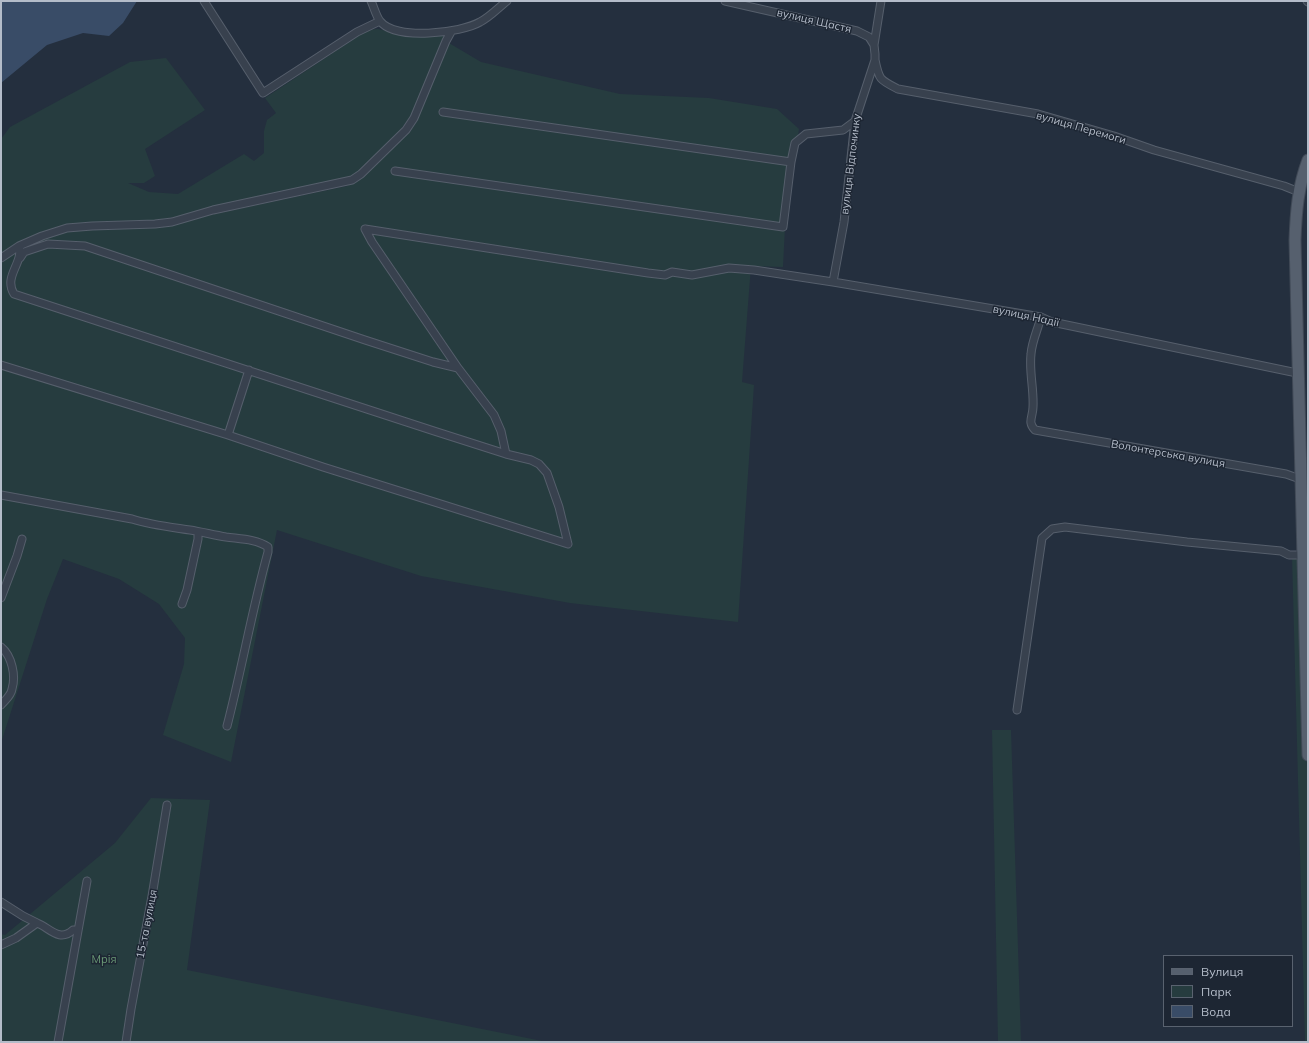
<!DOCTYPE html>
<html>
<head>
<meta charset="utf-8">
<style>
  body { margin:0 }
  #map { position:relative; width:1309px; height:1043px; overflow:hidden; background:#242f3e; font-family:Mulish,sans-serif }
  canvas { display:block }
  .frame { position:absolute; inset:0; border:2px solid #b4bcc9; pointer-events:none }
  .legend { position:absolute; left:1163px; top:955px; width:130px; height:72px; box-sizing:border-box; background:#1d2633; border:1px solid #59626f; margin:0; padding:5px 7px; list-style:none; font-size:12px; color:#b4bcc9 }
  .legend li { display:flex; align-items:center; gap:8px; height:20px }
  .legend b { width:20px; border:1px solid #59626f }
</style>
</head>
<body>
<div id="map">
<canvas width="1309" height="1043"></canvas>
<div class="frame"></div>
<ul class="legend">
<li><b style="height:5px;background:#56606e"></b>Вулиця</li>
<li><b style="height:11px;background:#263c3f"></b>Парк</li>
<li><b style="height:11px;background:#394c67"></b>Вода</li>
</ul>
</div>
<script>
const c = document.querySelector('canvas').getContext('2d');
c.lineJoin = 'round';
function fillPath(path, color) { c.fillStyle = color; c.fill(path, 'evenodd'); }
function trace(path, color, width, dash) { c.strokeStyle = color; c.lineWidth = width; c.lineCap = dash ? 'butt' : 'round'; c.setLineDash(dash || []); c.stroke(path); }
function label(font, color, halo, rows, align = 'center') {
  c.font = font + ' Mulish,sans-serif'; c.lineWidth = 3; c.setLineDash([]); c.textBaseline = 'middle'; c.strokeStyle = halo; c.fillStyle = color; for (const [text, x, y, turn = 0] of rows) {
    c.save(); c.translate(x, y); c.rotate((+turn || 0) * Math.PI / 180); c.textAlign = isNaN(turn) ? turn : align; if (halo) c.strokeText(text, 0, 0); c.fillText(text, 0, 0); c.restore();
  }
}
fillPath(new Path2D(`
  M378,29L404,35L445,34L411,116C397,136 372,163 352,177L183,216L155,220L80,223V230L156,228L174,225L214,214L347,186L354,182L417,119L449,43L481,62L620,94L709,98L777,109L799,129L785,227L783,267L751,266L742,382L754,385L738,622L570,603L421,576L277,530L231,762L163,735L184,664L185,638L159,604L119,579L63,559L47,599L1,743V139L10,127L130,62L166,58L205,110L145,149L155,176L144,183H128L149,192L178,194L244,154L254,161L264,153V131L267,120L276,113L265,98L360,35L368,30Z
  M1292,556L1301,557L1308,801V1042H1305Z
  M992,730H1011L1021,1042H998Z
  M151,798L210,800L187,970L547,1042H1V934L5,935L115,843Z`), '#263c3f');
fillPath(new Path2D(`
  M1,1H137L123,23L109,36L83,33L47,45L1,83Z`), '#394c67');
const street = new Path2D(`
  M204,1L263,93L357,32L380,21
  M371,1C374,7 376,16 380,21C395,41 461,33 480,22C490,17 498,8 507,1
  M725,1L857,31L869,37L874,45
  M1307,1L1308,2
  M875,60C879,80 880,80 898,89L1038,114L1114,136L1154,150L1284,186L1299,192
  M443,112L791,162
  M395,171L783,227L791,162L795,143L806,134L843,130L855,121
  M365,229L648,273L665,275L672,272L692,275L729,268L754,270L833,282L1041,317L1052,322L1297,373
  M365,229L372,242L458,368
  M19,246C24,263 3,276 14,294L434,431L506,454L531,460L539,464L547,473L559,507L568,544
  M1,258L19,246L42,236L67,228L92,226L155,224L172,222L213,210L352,180L361,174L406,130L414,118L446,41L451,32
  M20,258L24,252L48,244L85,246L365,340L433,362L458,368L494,415L501,431L506,454
  M833,282L844,222L855,121L875,60V54L874,45L881,1
  M1041,317C1038,329 1032,341 1031,354C1029,372 1034,389 1033,407C1033,417 1027,422 1035,430L1286,474L1300,479
  M1,365L228,435L323,467L568,544
  M228,435L249,370
  M1,495L132,519C151,525 170,527 190,530C202,532 214,535 226,537C240,539 256,539 268,547V552C252,610 242,668 227,726
  M1,598L17,556L22,539
  M182,604L187,590L198,539V532
  M1,647C12,656 16,676 12,689C11,696 5,700 1,705
  M1017,710L1042,538L1052,529L1065,527L1187,542L1281,551L1289,555H1303
  M1,902L23,916L37,923
  M1,945L16,938L37,923C49,927 59,943 73,930H78
  M58,1042L87,881
  M126,1042L131,1009L152,896L167,805`);
const primary = new Path2D(`
  M1308,160C1298,186 1296,212 1295,240L1308,755`);
trace(street, '#565f6c', 9);
trace(primary, '#414a57', 13);
trace(street, '#38414e', 7);
trace(primary, '#56606e', 11);
label('11px', '#b4bcc9', '#1d2633', [
  ["вулиця Щастя",814,21,13],
  ["вулиця Перемоги",1081,128,16],
  ["вулиця Відпочинку",851,164,-83],
  ["вулиця Надії",1026,316,12],
  ["Волонтерська вулиця",1168,454,10],
  ["15-та вулиця",147,924,-79]
]);
label('11px', '#6b9a76', '#1d2633', [
  ["Мрія",104,960]
]);
</script>
</body>
</html>
